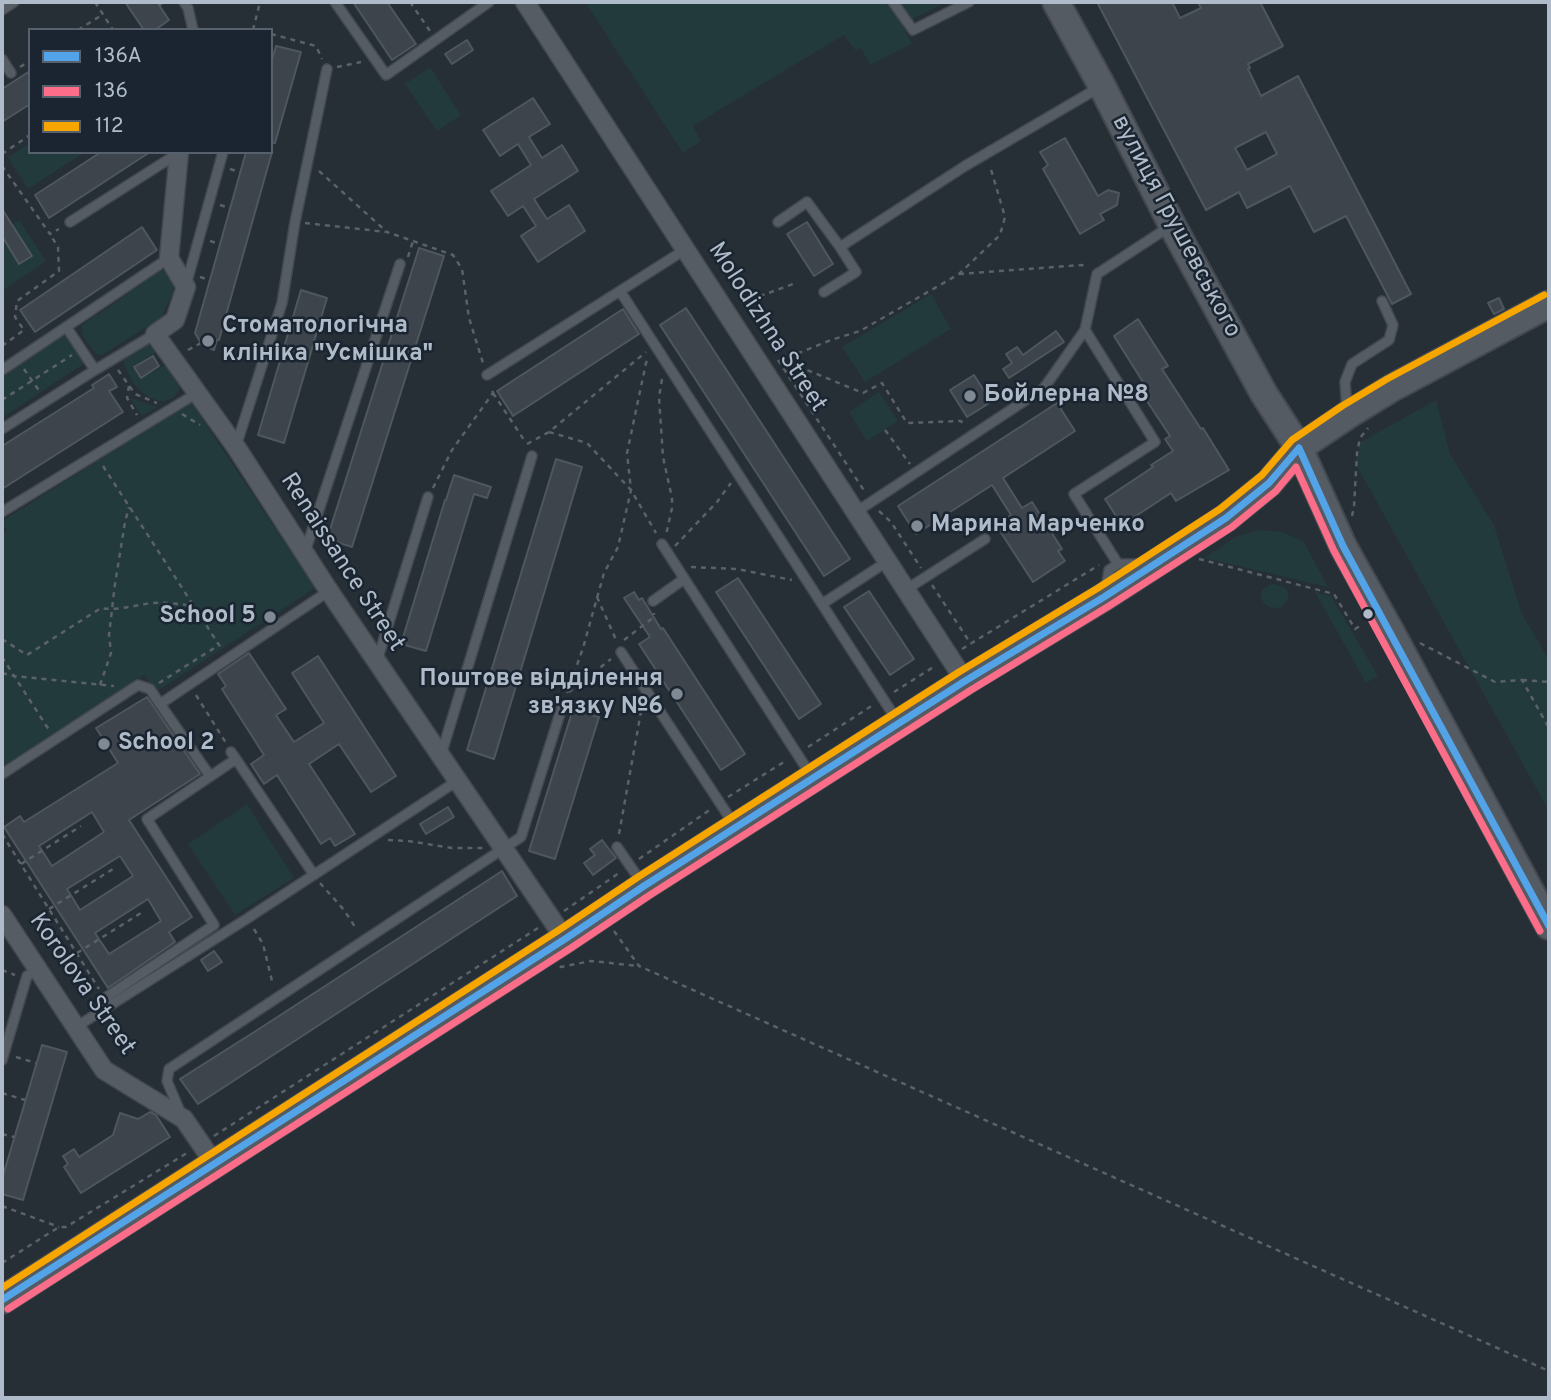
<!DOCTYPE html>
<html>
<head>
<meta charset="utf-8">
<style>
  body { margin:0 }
  #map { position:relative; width:1551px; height:1400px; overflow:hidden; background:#262e36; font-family:Overpass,sans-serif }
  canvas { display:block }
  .frame { position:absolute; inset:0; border:4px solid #afbbc8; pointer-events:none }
  .legend { position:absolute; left:28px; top:28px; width:245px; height:126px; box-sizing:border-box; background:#1a2531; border:2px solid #56616d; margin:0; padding:9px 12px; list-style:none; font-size:21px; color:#afbbc8 }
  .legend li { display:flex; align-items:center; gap:14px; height:35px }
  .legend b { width:35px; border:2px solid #56616d }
</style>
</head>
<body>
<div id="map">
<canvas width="1551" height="1400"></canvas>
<div class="frame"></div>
<ul class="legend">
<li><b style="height:9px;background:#53a3e8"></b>136А</li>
<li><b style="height:9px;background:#fb6d88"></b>136</li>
<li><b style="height:9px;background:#f7a600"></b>112</li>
</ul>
</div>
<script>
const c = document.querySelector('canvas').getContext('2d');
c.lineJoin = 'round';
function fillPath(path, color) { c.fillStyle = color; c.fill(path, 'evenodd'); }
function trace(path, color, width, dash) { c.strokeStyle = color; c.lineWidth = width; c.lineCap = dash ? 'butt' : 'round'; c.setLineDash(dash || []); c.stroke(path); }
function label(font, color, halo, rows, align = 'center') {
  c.font = font + ' Overpass,sans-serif'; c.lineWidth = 5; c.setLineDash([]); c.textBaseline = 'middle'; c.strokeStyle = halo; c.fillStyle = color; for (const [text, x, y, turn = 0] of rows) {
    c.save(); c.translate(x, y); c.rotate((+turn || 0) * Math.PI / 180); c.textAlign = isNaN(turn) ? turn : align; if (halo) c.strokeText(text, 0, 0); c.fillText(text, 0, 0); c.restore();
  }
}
fillPath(new Path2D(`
  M585,2H946L902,24L912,44L870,65L861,48L855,50L844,35L693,126L701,141L683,153Z
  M430,67L461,115L437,131L405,84Z
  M30,143V152H85L28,189L8,157Z
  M19,220L46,261L2,291V231Z
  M164,268L173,283V293L161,318L102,355L96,354L83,337L81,326Z
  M931,294L951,329L865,382L842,347Z
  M65,333L85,363L2,418V374Z
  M152,342L160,350L133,367L141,379L163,366H171L182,379C178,409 152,405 136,386C130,379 126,369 123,360Z
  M879,392L898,421L867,441L849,412Z
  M130,398L157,407L142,416Z
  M1436,400L1450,454L1494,525L1522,614L1549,660V811L1355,463L1361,442Z
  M191,402L315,588L156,692L144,675L2,767V534L7,531L2,521Z
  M1260,530L1283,532L1304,542L1328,587L1204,558L1237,536Z
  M1273,584C1276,585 1281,585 1284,587C1291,592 1290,602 1282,606C1267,615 1248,591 1273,584Z
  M1315,592L1331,596L1378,676L1366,683Z
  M247,804L294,878L235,915L188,844Z`), '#233a3c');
const building = new Path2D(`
  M125,2H157L169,20L155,30H144Z
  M353,2H387L416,44L392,60Z
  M1097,2H1172L1180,18L1201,8L1198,2H1260L1283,46L1248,64L1250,68L1248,69L1261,96L1298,76L1411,294L1392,304L1346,216L1314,232L1290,186L1247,208L1239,192L1206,210ZM1266,132L1277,154L1247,170L1235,148Z
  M467,40L473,50L452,64L445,54Z
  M276,46L301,52L275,143H271V63Z
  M30,71V104L2,122V89Z
  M533,98L550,124L529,137L542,158L562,145L578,171L534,199L547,219L569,205L585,231L538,262L521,236L536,226L523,206L508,216L491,191L531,165L518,144L500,156L483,130Z
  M1065,138L1098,196L1108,190L1119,193L1117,205L1100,214L1104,220L1080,234L1043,169L1048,165L1040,152Z
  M101,152H150L49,218L35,195Z
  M246,152H272L219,340H217L214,350L202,345L195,333Z
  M2,209L32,256L19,264L2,236Z
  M807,222L833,264L814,276L787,234Z
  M142,227L157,250L35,332L20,310Z
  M419,248L444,256L352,547L327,539Z
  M301,290L327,298L284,443L258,435Z
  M1499,298L1504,309L1494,314L1488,303Z
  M686,308L850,559L824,576L660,325Z
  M623,309L639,334L513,416L497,391Z
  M1138,319L1168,366L1162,369L1201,429L1203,428L1229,470L1176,501L1171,493L1122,525L1105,499L1153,467L1151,465L1173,451L1165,439L1170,436L1137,386L1143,382L1114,336Z
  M1056,331L1064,342L1009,378L1003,369L1012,363L1006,354L1017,347L1023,355Z
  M153,356L159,366L141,378L134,367Z
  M109,374L117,387L109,391L123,412L2,489V446L94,388L92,385Z
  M974,375L991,402L967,417L950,390Z
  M1057,403L1075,431L1003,478L1022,508L1032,502L1062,549L1058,551L1065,561L1033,582L996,525L1011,515L992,485L916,534L898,506Z
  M556,459L582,467L494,759L467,750Z
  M454,475L491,487L487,498L474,494L426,651L401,644L445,500H446Z
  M738,578L821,704L799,719L716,592Z
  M869,591L914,659L890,675L844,607Z
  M634,592L639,600L642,598L661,629L663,628L745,754L721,770L639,644L650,637L624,598Z
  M249,653L286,709L276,715L294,742L324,723L292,673L318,656L396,776L371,792L339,744L309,764L355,834L335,846L330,838L321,844L277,775L264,784L251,764L264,755L222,689L226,686L218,674Z
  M147,697L200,774L129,820L192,917L169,932L175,942L108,988L4,827L20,816L24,822L118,763L96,728ZM92,812L104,832L52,866L39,846ZM120,856L133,876L80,910L67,889ZM148,899L161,921L109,954L95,933Z
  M573,709L599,717L555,859L529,851Z
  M448,807L454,817L426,834L420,824Z
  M602,840L616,858L593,875L584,863L595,855L590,849Z
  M502,871L517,896L198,1104L180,1079L262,1027Z
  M214,951L222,962L208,971L201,960Z
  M42,1045L67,1052L23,1200L2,1194V1179Z
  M150,1112L156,1115L170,1137L81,1193L64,1167L68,1164L63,1156L74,1149L79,1157L113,1135L120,1113L138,1119Z`);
fillPath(building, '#3e444c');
trace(building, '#4e565e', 2);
const lane = new Path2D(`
  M184,2L188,8L193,30
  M335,2L386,75L489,2
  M893,2L913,30L969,2
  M2,10L14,2
  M2,59L11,73
  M70,222L177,154
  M778,222L807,202L840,247L965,166L1100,87
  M186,285L223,152
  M620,291L686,249
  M824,292L856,272L840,247
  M67,328L95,370
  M2,370L169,258
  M487,375L620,291L898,722
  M1347,410L1345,382L1352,364L1389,340L1393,325L1382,301
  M2,429L95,370L155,334
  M236,446L282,303L295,222L327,69
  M2,512L197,393
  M856,512L1044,388L1085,330
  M662,544L812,777
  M305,552L400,264
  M1118,564L1074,494L1155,442L1085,330L1097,274L1169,227
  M1106,588L1109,570L1118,564H1141
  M907,589L985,539
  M653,601L684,579
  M822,604L888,561
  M621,652L735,826
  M377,661L428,497
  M160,704L210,776
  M441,755L532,456
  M236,759L314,875
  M2,774L138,685L150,689L160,704L329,591
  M617,847L642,883
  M99,1011L105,998L214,925L147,819L236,759L231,752
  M76,1027L248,918L457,781
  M2,1060L27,976L37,970
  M181,1114L167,1081L169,1069L521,837L562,707`);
const street = new Path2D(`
  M525,2L965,681
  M179,152L169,258L186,287L175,320L155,334L236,447L329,591L565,939
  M2,915L104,1070L184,1119L214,1163`);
const secondary = new Path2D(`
  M1056,2L1102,86L1172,225L1264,394L1299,448L1343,546L1392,634L1549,926
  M2,1300L565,939L644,886L965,681L1104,597L1226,518L1269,483L1299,448L1348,415L1392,388L1549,304`);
trace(lane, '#43484e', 12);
trace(street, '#43484e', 21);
trace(secondary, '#43484e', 30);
trace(new Path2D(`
  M95,2L113,30
  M410,2L430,31
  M159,5L164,2
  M78,30L102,15
  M253,30L260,2
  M271,34L316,46L322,59
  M20,67L30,61
  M337,67L361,62
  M2,154L30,135
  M2,166L50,234L59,229
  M230,169L240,172
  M319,171L387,232
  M220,205L230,208
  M305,223L387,232L453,255L462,269L469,318L483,363
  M210,241L220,244
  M408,257L413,241
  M959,274L1082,265L1088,268
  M200,277L210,280
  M741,303L793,284
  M2,346L24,330L15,317L17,301L59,271L58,247L50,234
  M188,350L201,343
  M778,360L865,492
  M779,361L831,340L860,331L959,274L1000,235L1005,217L990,166
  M779,361L790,363L863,393L882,383L907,423L961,421L964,425
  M24,369L40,392
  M118,370L135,394L157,403
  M662,379L659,397L663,457L672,498V508L666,535
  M129,386L127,398L137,415
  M493,393L526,443
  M2,400L72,355
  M182,414L200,425
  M885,430L910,464
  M549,432L587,443L631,490L656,533
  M527,444L549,432L646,352
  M103,466L221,648
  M433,488L452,450L493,393L491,386
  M879,511L891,522L921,568
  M1352,516L1354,507L1357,453L1360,438L1368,428
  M675,546L717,502L731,483
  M1199,559L1334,594L1355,629L1363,624
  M691,567L737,569L792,580
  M932,585L971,644
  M597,597L617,642
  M2,639L27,655L101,608C118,611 135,605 153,603C166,602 179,604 193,606
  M624,640L654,617V613
  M1420,643L1495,682L1522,680L1549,728
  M962,649L1099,565
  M2,657L49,730
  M2,673L14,676L114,686
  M1522,680L1549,682
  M159,683L219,645
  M100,685L111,653L109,635L115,584L125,522L129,507
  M569,692L611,659
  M894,692L935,666
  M567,693L583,648L604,573L618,547L631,490L627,453L646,363L649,357
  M196,695L226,743
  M808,747L873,705
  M728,797L787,760
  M2,834L99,989
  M619,834L642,706
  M388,840L408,841L452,848H483
  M639,859L711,809
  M21,864L81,826
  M320,883L344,910L357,930
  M49,909L113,869
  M564,911L619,873
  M254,929L263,944L273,985
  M614,931L639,966L1549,1371
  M77,953L141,913
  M560,966L561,967L591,961L639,966
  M2,970L15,975
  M16,1057L36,1063
  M2,1093L25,1100
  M2,1134L14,1137
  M214,1136L538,928
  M2,1174H3
  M2,1206L59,1227
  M2,1263L59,1227H66L187,1153`), '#5a6167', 2.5, [5, 5]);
trace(lane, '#565c64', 9);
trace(street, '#565c64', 18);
trace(secondary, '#555b62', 26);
trace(new Path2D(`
  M2,1300L565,939L644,886L965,681L1104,597L1226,518L1269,483L1299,448L1343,546L1549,926`), '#53a3e8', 7);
trace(new Path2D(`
  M8,1309L571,948L650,895L971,690L1109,606L1232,527L1276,491L1296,467L1334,551L1540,931`), '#fb6d88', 7);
trace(new Path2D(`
  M2,1288L559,930L638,877L959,672L1098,588L1220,509L1262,475L1292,440L1342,406L1387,379L1544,295`), '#f7a600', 7);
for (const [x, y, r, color] of [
  [208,341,7,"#7f8a95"],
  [970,396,7,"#7f8a95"],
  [917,526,7,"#7f8a95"],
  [1368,614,6,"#afbbc8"],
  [270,617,7,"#7f8a95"],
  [677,694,7,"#7f8a95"],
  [104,744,7,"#7f8a95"]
]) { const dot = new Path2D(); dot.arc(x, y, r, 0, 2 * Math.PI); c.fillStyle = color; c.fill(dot); trace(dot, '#1a2531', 2.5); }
label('24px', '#afbbc8', '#1a2531', [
  ["вулиця Грушевського",1175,227,62],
  ["Molodizhna Street",766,328,57],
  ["Renaissance Street",341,563,57],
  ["Korolova Street",81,985,55]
]);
label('bold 24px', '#afbbc8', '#1a2531', [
  ["Стоматологічна",222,327],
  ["клініка \"Усмішка\"",222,355],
  ["Бойлерна №8",984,396],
  ["Марина Марченко",931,526],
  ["School 5",256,617,"right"],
  ["Поштове відділення",663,680,"right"],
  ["зв'язку №6",663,708,"right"],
  ["School 2",118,744]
], 'left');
</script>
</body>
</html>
